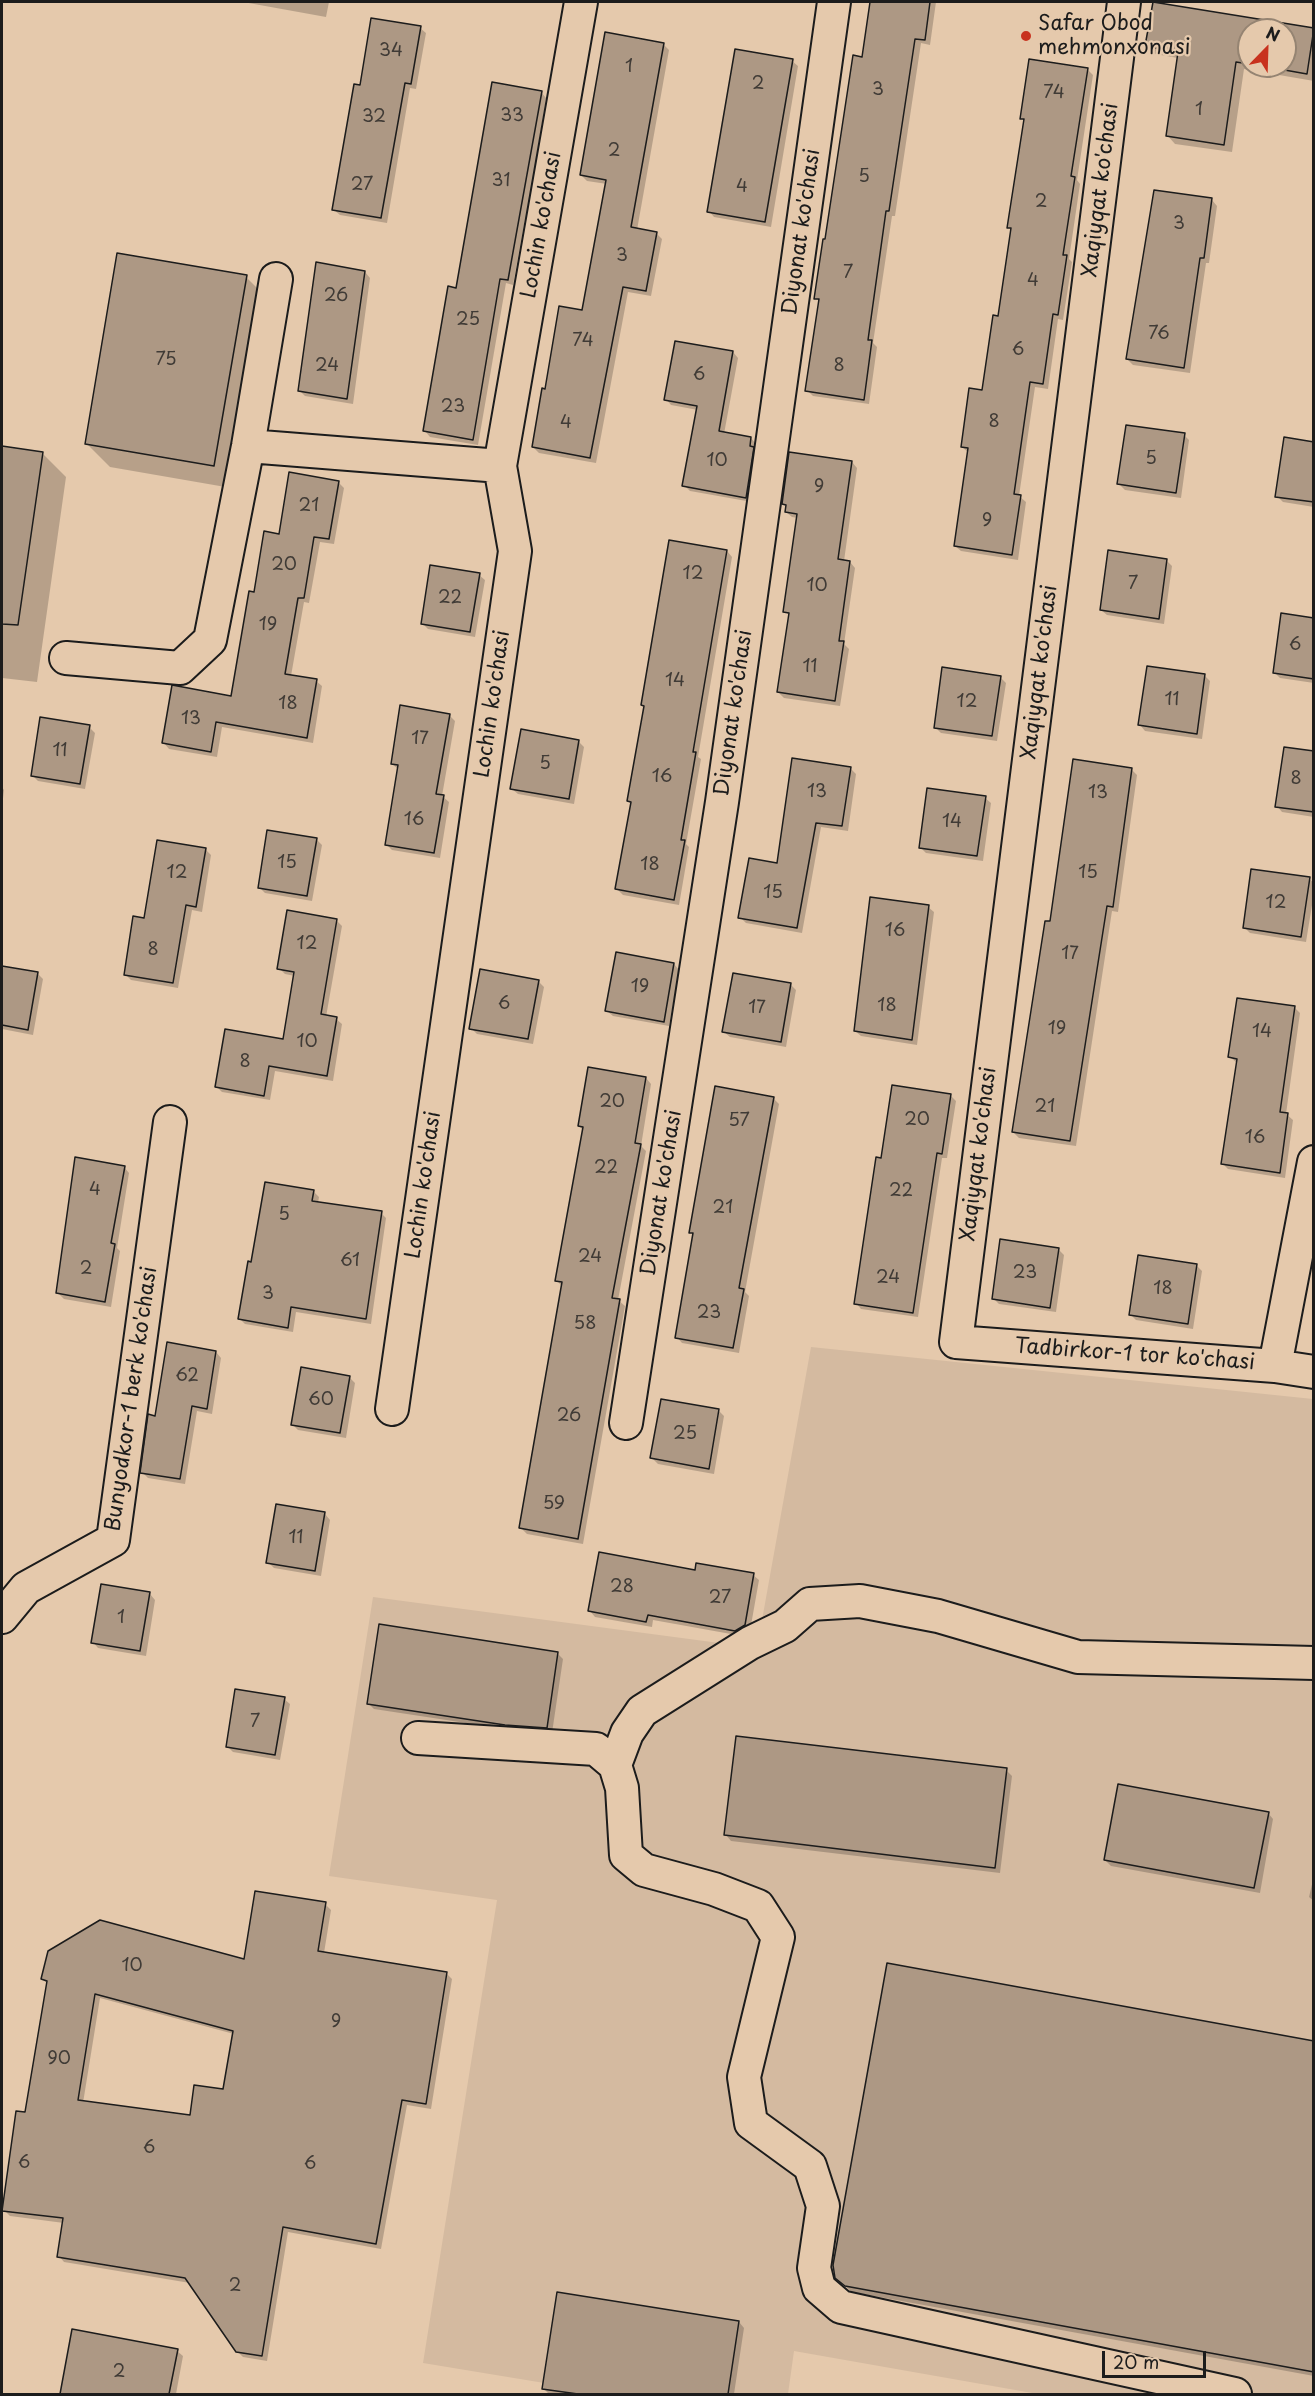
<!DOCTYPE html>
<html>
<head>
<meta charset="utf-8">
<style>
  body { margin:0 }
  #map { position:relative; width:1315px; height:2396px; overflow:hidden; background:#e5c9ac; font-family:"Playpen Sans",sans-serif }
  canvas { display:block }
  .frame { position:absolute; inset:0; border:3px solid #1c1c1c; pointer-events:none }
  .north { position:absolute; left:1237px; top:18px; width:60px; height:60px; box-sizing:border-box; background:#e5c9ac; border:2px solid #958472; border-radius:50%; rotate:23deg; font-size:16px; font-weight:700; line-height:24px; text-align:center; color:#1c1c1c }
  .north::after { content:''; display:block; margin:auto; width:21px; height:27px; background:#c8321e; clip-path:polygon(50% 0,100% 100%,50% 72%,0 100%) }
  .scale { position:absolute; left:1102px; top:2351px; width:104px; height:27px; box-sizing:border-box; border:3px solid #1c1c1c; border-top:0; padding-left:8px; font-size:18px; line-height:21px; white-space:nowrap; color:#1c1c1c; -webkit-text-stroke:4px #e5c9ac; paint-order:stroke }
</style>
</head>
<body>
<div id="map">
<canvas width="1315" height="2396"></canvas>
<div class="frame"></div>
<div class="north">N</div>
<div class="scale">20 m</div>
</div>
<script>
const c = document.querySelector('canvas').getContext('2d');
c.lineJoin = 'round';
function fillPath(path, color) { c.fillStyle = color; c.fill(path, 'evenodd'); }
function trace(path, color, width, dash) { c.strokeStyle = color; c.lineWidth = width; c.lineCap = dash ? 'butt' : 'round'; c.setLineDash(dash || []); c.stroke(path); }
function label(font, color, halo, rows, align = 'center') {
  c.font = font + ' "Playpen Sans",sans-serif'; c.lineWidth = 4.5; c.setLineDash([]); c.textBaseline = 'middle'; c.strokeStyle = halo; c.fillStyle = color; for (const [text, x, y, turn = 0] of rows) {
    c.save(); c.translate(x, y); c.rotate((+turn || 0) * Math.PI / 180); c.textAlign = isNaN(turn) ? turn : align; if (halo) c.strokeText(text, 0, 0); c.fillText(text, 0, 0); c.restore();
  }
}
fillPath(new Path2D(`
  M811,1347L1313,1399V2394H1038L794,2351L788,2394H611L423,2363L497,1900L329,1876L373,1597L757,1648Z`), '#d4baa0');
fillPath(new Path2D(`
  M243,2H329L326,17Z
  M872,2H936L930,45L921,43L895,216H892L873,343L877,347L869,404L813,396L807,390L820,302L816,298L864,58Z
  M1154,2L1314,29V81L1244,69L1232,152L1175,144L1167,135L1178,58L1155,54L1147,46ZM1249,30H1285V66H1249Z
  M420,28L426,33L416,89L410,88L387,223L340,215L334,210L361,87Z
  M663,44L669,50L637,230L656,233L662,239L651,296L628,292L596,463L539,453L533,447L546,391L584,312L607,184L587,181L581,175Z
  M792,61L798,66L771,227L714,217L709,211Z
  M1087,69L1093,75L1077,180L1080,184L1069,259L1072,262L1063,320L1058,319L1048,389L1035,387L1019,496L1026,502L1018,560L961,551L955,546L969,453L962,447L983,391L999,318L1012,230L1009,227L1025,122L1022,118Z
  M541,92L546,98L526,219H525L513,285L506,283L478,445L430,437L425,431L458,289Z
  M1212,200L1217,206L1209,263H1206L1190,373L1133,365L1127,359Z
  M365,272L370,278L353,404L305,396L299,390Z
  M246,277L269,300L237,489L110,467L87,444Z
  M733,352L738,358L724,434L751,438L756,444L755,450L759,454L752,502L690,491L684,485L698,410L671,405L666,399Z
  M1184,435L1189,440L1181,498L1125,490L1119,484Z
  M1314,443V507L1283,502L1277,496Z
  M2,448L42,453L66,477L37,682L2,678Z
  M852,462L857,468L844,561L850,562L855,568L844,644L849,649L840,706L784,698L778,692L790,616L785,611L798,518L792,517L786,512L787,507L783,504Z
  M338,482L344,488L334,544L320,542L309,603L304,602L291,676L316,681L322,686L313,743L222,727L217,757L169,749L164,743L233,697L256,594L281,536Z
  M727,551L732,557L698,757L701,759L686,844L689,847L679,905L623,895L617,889L632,805L628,801L645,708L642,705Z
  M1166,560L1172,566L1164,624L1107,615L1101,610Z
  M479,575L485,580L475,637L428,629L422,623Z
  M1314,619V683L1280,678L1274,672Z
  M1205,676L1210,681L1202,739L1145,731L1140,725Z
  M1000,677L1006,683L997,741L941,733L935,727Z
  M449,715L455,721L442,796L449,802L440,858L392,850L386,844L398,769L392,764Z
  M89,727L95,733L85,789L38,781L32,775Z
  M578,741L584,747L574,804L518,794L512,789Z
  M1314,753V817L1282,812L1277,806Z
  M850,768L856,774L848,831L821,827L802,933L746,923L740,917Z
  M1131,769L1137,775L1118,912L1112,911L1076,1146L1019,1138L1013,1132L1051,923Z
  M2,787L4,790L2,807Z
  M985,798L991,803L983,861L926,853L920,847Z
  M316,839L322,845L312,901L265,893L259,887Z
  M158,842L206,850L211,855L202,912L192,910L178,988L131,980L126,975L145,920Z
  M1309,879L1314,883V893L1306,942L1250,933L1244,927Z
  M928,907L934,912L917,1045L861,1036L855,1031Z
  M336,920L342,926L326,1017L336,1019L342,1024L333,1081L275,1071L270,1100L222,1092L217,1087L284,1041L295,976L285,974L279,968Z
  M674,964L679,970L669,1026L613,1016L607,1011Z
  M2,967L37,973L43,979L33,1035L2,1029Z
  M538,981L544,987L533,1044L477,1034L471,1028Z
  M790,984L796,990L786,1047L730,1037L724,1032Z
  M1295,1008L1300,1013L1286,1114L1293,1120L1285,1178L1228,1169L1222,1163L1237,1063L1230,1057Z
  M646,1078L651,1084L641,1146L646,1151L618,1300L625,1306L583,1544L527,1534L521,1528L563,1287L557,1281L584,1131L579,1126Z
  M950,1095L956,1101L947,1158H942L918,1317L861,1309L856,1303L883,1160Z
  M773,1098L779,1104L745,1292L749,1296L739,1353L682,1343L677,1337L694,1236L691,1232Z
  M124,1167L129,1173L117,1248L120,1251L111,1307L64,1299L58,1293Z
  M314,1192L319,1197L318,1203L381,1213L386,1218L371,1324L296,1312L293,1332L245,1324L240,1319L252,1263Z
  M1058,1249L1064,1255L1056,1312L999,1304L993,1298Z
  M1196,1265L1202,1271L1193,1329L1136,1320L1131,1315Z
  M216,1352L221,1358L212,1414L197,1411L185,1484L148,1478L142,1472L156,1417Z
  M349,1377L355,1383L346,1438L298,1430L293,1425Z
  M662,1401L719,1411L724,1416L714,1474L658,1464L652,1458Z
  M277,1506L325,1514L330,1520L321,1576L274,1568L268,1562Z
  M696,1572L753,1575L759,1580L750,1631L742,1636L653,1620L652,1627L595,1617L590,1611Z
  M150,1594L155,1600L146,1656L98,1648L93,1642Z
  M558,1654L563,1659L552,1733L512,1730L374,1709L368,1703Z
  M284,1699L290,1704L280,1760L233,1752L227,1746Z
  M1006,1770L1012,1776L1000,1873L731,1841L726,1835Z
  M1268,1813L1273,1819L1260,1893L1111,1866L1105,1860Z
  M1314,1876V1901L1309,1897Z
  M325,1904L331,1910L324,1953L446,1973L452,1979L431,2109L407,2105L381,2249L288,2232L267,2361L243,2357L237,2351L190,2283L64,2262L59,2256L64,2223L10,2216L4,2210L26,2114L48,1984L42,1979L246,1961ZM100,1998L234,2034L225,2090L191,2117L83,2103Z
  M1314,2042V2376L852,2292L843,2284Z
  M739,2322L744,2328L734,2394H549L543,2388Z
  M74,2331L177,2351L183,2356L176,2394H61Z`), '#0003');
const building = new Path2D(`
  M870,2H930L925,40L915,39L889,211H886L868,340H872L864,400L805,391L819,299H814L823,239H825L853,55L862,57Z
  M1153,2L1314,28L1307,74L1262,66H1285V30H1249V64L1236,62L1224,145L1166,136L1178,52L1145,46Z
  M371,18L421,26L411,84L405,83L381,218L332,210L354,84L360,85Z
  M605,32L664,43L631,227L657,232L646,291L623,287L590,458L532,447L542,388L545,389L559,306L582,310L606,180L580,175Z
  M735,49L793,59L765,222L707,212Z
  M1029,59L1088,68L1071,176L1075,177L1063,255H1067L1058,315L1053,314L1043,384L1030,382L1014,494L1021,495L1012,555L954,546L968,448L961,447L969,388L982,390L993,315L998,316L1011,228H1007L1024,119H1020Z
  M492,82L542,91L508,280L500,279L473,440L423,431L448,286L456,288Z
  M1154,190L1212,198L1204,258H1200L1184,368L1126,359Z
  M117,253L247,275L214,466L85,444Z
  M316,262L365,271L347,399L298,391Z
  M675,341L733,351L719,431L751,437L750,446L754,447L746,498L682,486L697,406L664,400Z
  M1126,425L1185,433L1176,493L1117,484Z
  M1284,437L1314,442V502L1275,497Z
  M2,446L43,452L18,625L2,624Z
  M789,452L852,461L838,559L850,561L839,641H844L835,701L777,692L789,613L783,612L797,514L785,512L786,505L782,504Z
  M289,472L339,481L329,539L314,537L304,598H298L285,674L317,679L307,738L216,722L211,752L162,743L172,685L231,696L249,591L254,592L264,531L279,534Z
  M669,540L727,550L693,752H696L681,840H685L674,900L615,889L631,802L627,801L644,706L641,705Z
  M1108,550L1167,559L1159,619L1100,610Z
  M430,565L480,573L470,632L421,624Z
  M1281,613L1314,618V679L1273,673Z
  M1147,666L1205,674L1197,734L1138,725Z
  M942,667L1001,676L992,736L934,728Z
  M400,705L450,714L436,794L444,795L434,853L385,845L398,765L391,764Z
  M40,717L90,725L80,784L31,776Z
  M521,729L579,740L569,799L510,789Z
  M1284,747L1314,751V812L1275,807Z
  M792,758L851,767L842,826L816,823L797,928L738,918L749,858L777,863Z
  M1073,759L1132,768L1113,907L1107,906L1070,1141L1012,1132L1045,921H1050Z
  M927,788L986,796L977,856L919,848Z
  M267,830L317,838L307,896L258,888Z
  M157,840L206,848L196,907L186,905L173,983L124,975L133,916L144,918Z
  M1251,869L1310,877L1301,937L1243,928Z
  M870,897L929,905L912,1040L854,1031Z
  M287,910L337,919L321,1014L337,1017L327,1076L269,1066L264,1096L215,1087L225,1029L283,1039L294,972L277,969Z
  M616,952L674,963L664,1022L605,1011Z
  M2,966L38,972L28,1030L2,1025Z
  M480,969L539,980L528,1039L469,1029Z
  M733,973L791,983L781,1042L722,1032Z
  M1237,998L1295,1006L1280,1112L1288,1113L1280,1173L1221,1164L1237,1059L1228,1057Z
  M588,1067L646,1077L635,1143L641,1144L612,1298L620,1299L578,1539L519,1528L562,1282L555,1281L583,1127L578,1126Z
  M892,1085L951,1094L942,1154L937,1153L913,1313L854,1304L876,1157L881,1158Z
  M715,1086L774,1097L739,1288L744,1289L733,1348L675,1338L693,1233H689Z
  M75,1157L125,1166L111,1243L115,1244L105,1302L56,1293Z
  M265,1182L314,1190L312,1201L382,1211L366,1319L291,1307L288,1328L238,1319L248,1261L251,1262Z
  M1000,1239L1059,1248L1050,1308L992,1299Z
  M1138,1255L1197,1264L1188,1324L1129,1315Z
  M167,1342L216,1351L207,1409L192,1406L180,1479L140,1473L148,1414L155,1416Z
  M301,1367L350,1376L340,1433L291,1425Z
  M661,1399L719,1409L709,1469L650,1458Z
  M276,1504L325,1512L315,1571L266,1563Z
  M599,1552L695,1570L696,1563L754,1573L745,1625L735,1631L648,1615L646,1622L588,1611Z
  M101,1584L150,1592L140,1651L91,1643Z
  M379,1624L558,1652L547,1728L505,1725L367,1704Z
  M235,1689L285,1697L275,1755L226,1747Z
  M736,1736L1007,1768L995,1868L724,1835Z
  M1118,1784L1269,1812L1254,1888L1104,1860Z
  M255,1891L326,1902L318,1951L447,1972L426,2104L402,2100L376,2244L283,2227L262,2356L236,2352L185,2278L57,2257L63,2218L2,2211L16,2111L25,2112L47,1981L41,1979L48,1951L100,1920L244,1959ZM95,1994L233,2031L223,2089L194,2085L190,2115L78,2100Z
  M887,1963L1314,2041V2372L845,2286L835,2278L833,2265Z
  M557,2292L739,2321L728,2394H578L542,2389Z
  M72,2329L178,2349L169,2394H60Z`);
fillPath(building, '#ad9884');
trace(building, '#1c1c1c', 1.5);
const minor = new Path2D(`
  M1124,2L956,1342L1275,1366L1314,1372
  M248,446L500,466
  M66,658L180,668L210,640L248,446L276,279
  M1275,1366L1314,1162
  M392,1409L515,551L500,466L581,2
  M626,1423L722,802L834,2
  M2,1617L26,1588L113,1540L170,1122
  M418,1738L596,1749L615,1765L622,1788L626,1855L644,1870L714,1889L758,1906L778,1937L744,2077L751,2123L810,2166L823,2206L814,2268L819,2288L841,2307L1235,2394
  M615,1765L627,1733L642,1711L750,1643L785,1626L810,1604L860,1601L938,1616L1078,1657L1314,1663`);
trace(minor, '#1c1c1c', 36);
trace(minor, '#e5c9ac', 32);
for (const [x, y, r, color] of [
  [1026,36,6,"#c8321e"]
]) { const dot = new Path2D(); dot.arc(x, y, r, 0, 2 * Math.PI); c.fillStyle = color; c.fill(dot); trace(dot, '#e5c9ac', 2); }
label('18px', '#403b36', null, [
  ["34",391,51],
  ["1",629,67],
  ["2",758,84],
  ["3",878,90],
  ["74",1054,93],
  ["1",1199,110],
  ["33",512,116],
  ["32",374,117],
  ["2",614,151],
  ["5",864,177],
  ["31",501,181],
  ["27",362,185],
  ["4",742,187],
  ["2",1041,202],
  ["3",1179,224],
  ["3",622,256],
  ["7",848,273],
  ["4",1033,281],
  ["26",336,296],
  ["25",468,320],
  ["76",1159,334],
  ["74",583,341],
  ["6",1018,350],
  ["75",166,360],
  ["24",327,366],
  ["8",839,366],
  ["6",699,375],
  ["23",453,407],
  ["8",994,422],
  ["4",566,423],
  ["5",1151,459],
  ["10",717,461],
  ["9",819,487],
  ["21",309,506],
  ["9",987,521],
  ["20",284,565],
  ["12",693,574],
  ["7",1133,584],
  ["10",817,586],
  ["22",450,598],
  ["19",268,625],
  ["6",1295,645],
  ["11",810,667],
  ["14",675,681],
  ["11",1172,700],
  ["12",967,702],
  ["18",288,704],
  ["13",191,719],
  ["17",420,739],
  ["11",60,751],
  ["5",545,764],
  ["16",662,777],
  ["8",1296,779],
  ["13",817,792],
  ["13",1098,793],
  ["16",414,820],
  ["14",952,822],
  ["15",287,863],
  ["18",650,865],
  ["12",177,873],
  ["15",1088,873],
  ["15",773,893],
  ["12",1276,903],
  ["16",895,931],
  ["12",307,944],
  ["8",153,950],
  ["17",1070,954],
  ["19",640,987],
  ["6",504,1004],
  ["18",887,1006],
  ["17",757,1008],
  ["19",1057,1029],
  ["14",1262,1032],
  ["10",307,1042],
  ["8",245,1062],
  ["20",612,1102],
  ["21",1045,1107],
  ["20",917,1120],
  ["57",739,1121],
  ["16",1255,1138],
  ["22",606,1168],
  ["4",95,1190],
  ["22",901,1191],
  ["21",723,1208],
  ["5",284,1215],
  ["24",590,1257],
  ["61",350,1261],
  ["2",86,1269],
  ["23",1025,1273],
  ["24",888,1278],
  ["18",1163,1289],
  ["3",268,1294],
  ["23",709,1313],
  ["58",585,1324],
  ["62",187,1376],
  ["60",321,1400],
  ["26",569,1416],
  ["25",685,1434],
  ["59",554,1504],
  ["11",296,1538],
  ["28",622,1587],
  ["27",720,1598],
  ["1",121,1618],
  ["7",255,1722],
  ["10",132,1966],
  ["9",336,2022],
  ["90",59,2059],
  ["6",149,2148],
  ["6",24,2163],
  ["6",310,2164],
  ["2",235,2286],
  ["2",119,2372]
]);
label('21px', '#1c1c1c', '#e5c9ac', [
  ["Safar Obod",1038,24],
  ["mehmonxonasi",1038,48]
], 'left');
label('21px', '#1c1c1c', '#e5c9ac', [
  ["Xaqiyqat ko'chasi",1101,190,-83],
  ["Lochin ko'chasi",542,225,-80],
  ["Diyonat ko'chasi",802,232,-82],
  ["Xaqiyqat ko'chasi",1040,672,-83],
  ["Lochin ko'chasi",493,704,-82],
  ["Diyonat ko'chasi",734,713,-82],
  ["Xaqiyqat ko'chasi",979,1154,-83],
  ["Lochin ko'chasi",424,1185,-82],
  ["Diyonat ko'chasi",662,1193,-81],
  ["Tadbirkor-1 tor ko'chasi",1135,1355,4],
  ["Bunyodkor-1 berk ko'chasi",132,1399,-82]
]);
</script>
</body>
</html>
